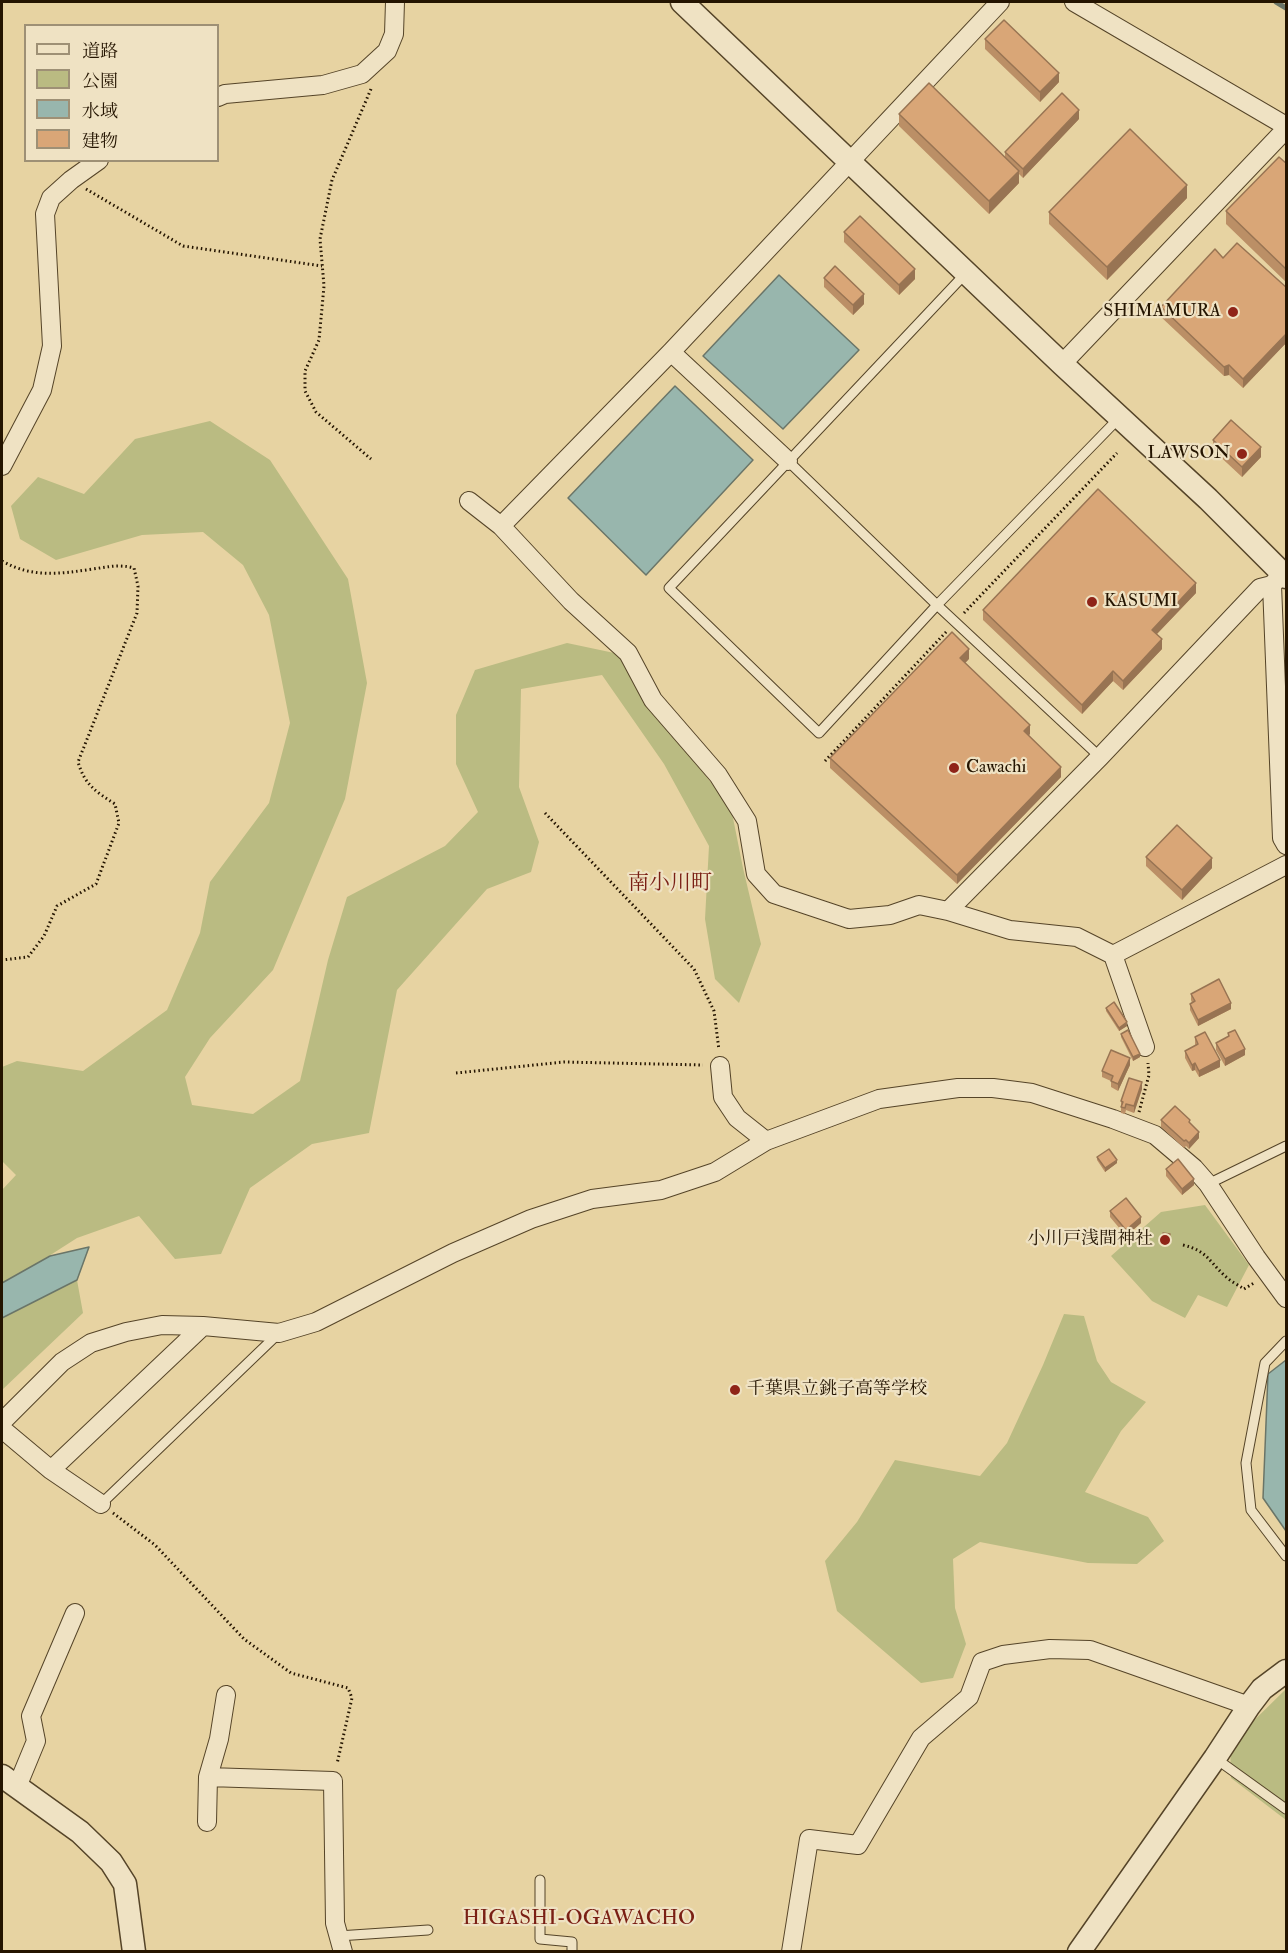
<!DOCTYPE html>
<html>
<head>
<meta charset="utf-8">
<style>
  body { margin:0 }
  #map { position:relative; width:1288px; height:1953px; overflow:hidden; background:#e7d3a2; font-family:"IM FELL Double Pica","Noto Serif JP",serif }
  canvas { display:block }
  .frame { position:absolute; inset:0; border:3px solid #241400; pointer-events:none }
  .legend { position:absolute; left:24px; top:24px; width:195px; height:138px; box-sizing:border-box; background:#efe2c3; border:2px solid #9e9075; margin:0; padding:8px 10px; list-style:none; font-size:18px; color:#241400 }
  .legend li { display:flex; align-items:center; gap:12px; height:30px }
  .legend b { width:30px; border:2px solid #9e9075 }
</style>
</head>
<body>
<div id="map">
<canvas width="1288" height="1953"></canvas>
<div class="frame"></div>
<ul class="legend">
<li><b style="height:8px;background:#efe2c3"></b>道路</li>
<li><b style="height:16px;background:#babb82"></b>公園</li>
<li><b style="height:16px;background:#98b6ad"></b>水域</li>
<li><b style="height:16px;background:#d9a677"></b>建物</li>
</ul>
</div>
<script>
const c = document.querySelector('canvas').getContext('2d');
c.lineJoin = 'round';
function fillPath(path, color) { c.fillStyle = color; c.fill(path, 'evenodd'); }
function trace(path, color, width, dash) { c.strokeStyle = color; c.lineWidth = width; c.lineCap = dash ? 'butt' : 'round'; c.setLineDash(dash || []); c.stroke(path); }
function label(font, color, halo, rows, align = 'center') {
  c.font = font + ' "IM FELL Double Pica","Noto Serif JP",serif'; c.lineWidth = 4.5; c.setLineDash([]); c.textBaseline = 'middle'; c.strokeStyle = halo; c.fillStyle = color; for (const [text, x, y, turn = 0] of rows) {
    c.save(); c.translate(x, y); c.rotate((+turn || 0) * Math.PI / 180); c.textAlign = isNaN(turn) ? turn : align; if (halo) c.strokeText(text, 0, 0); c.fillText(text, 0, 0); c.restore();
  }
}
fillPath(new Path2D(`
  M210,421L270,460L348,579L367,683L345,799L273,970L210,1038L185,1077L192,1105L253,1114L300,1081L328,960L347,897L445,846L478,812L456,764V715L475,670L567,643L619,654L679,742L731,808L743,868L761,944L739,1003L715,979L705,919L709,846L664,764L602,675L521,689L519,787L539,842L531,872L487,889L397,990L369,1133L312,1144L250,1188L221,1254L175,1259L139,1216L77,1238L2,1286V1190L16,1175L2,1161V1067L17,1061L83,1071L167,1010L200,933L210,882L269,803L290,723L269,615L243,565L203,532L142,535L56,560L20,539L11,506L38,477L84,494L135,439Z
  M1205,1205L1249,1265L1227,1307L1198,1295L1185,1318L1152,1301L1111,1256L1161,1212Z
  M77,1280L83,1313L2,1390V1318Z
  M1064,1314L1084,1316L1097,1361L1111,1382L1146,1402L1121,1431L1085,1492L1148,1517L1164,1541L1137,1564L1088,1563L980,1542L953,1559L955,1608L966,1644L953,1678L921,1683L837,1611L825,1561L857,1522L895,1460L980,1476L1007,1443L1043,1365Z
  M1286,1689V1820L1231,1778L1230,1744Z`), '#babb82');
const water = new Path2D(`
  M779,275L859,350L783,429L703,356Z
  M675,386L753,460L646,575L568,498Z
  M89,1247L77,1280L2,1318V1283L50,1256Z
  M1286,1360V1531L1263,1498L1268,1374Z`);
fillPath(water, '#98b6ad');
trace(water, '#6a7568', 1.5);
trace(new Path2D(`
  M1276,2L1286,8`), '#6a7568', 5);
const service = new Path2D(`
  M966,273L669,588L819,733L937,605L1119,418
  M788,461L937,605L1100,757
  M1208,1184L1286,1146
  M1286,1341L1265,1363L1246,1463L1251,1510L1286,1556
  M101,1504L279,1333
  M1215,1758L1286,1809
  M540,1880V1939L572,1942V1952
  M338,1936L428,1930`);
const minor = new Path2D(`
  M1074,2L1286,126
  M218,97L225,94L323,85L362,74L387,51L394,34L395,2
  M671,352L788,461
  M1062,364L1286,129
  M2,466L42,390L52,346L45,214L51,198L71,180L99,160
  M469,501L501,526L571,601L628,653L653,700L718,775L747,821L756,874L774,894L849,919L890,915L919,905L948,911L1010,930L1077,937L1113,955L1145,1047
  M501,526L671,352L1000,2
  M1280,576L1272,585L1282,838L1286,845
  M948,911L1100,757L1260,588L1272,585
  M1113,955L1286,865
  M720,1066L723,1097L737,1118L766,1141
  M2,1422L62,1362L91,1343L126,1332L162,1325L203,1326L279,1333L316,1322L453,1253L531,1219L592,1199L661,1190L715,1172L766,1141L879,1099L958,1088H993L1032,1093L1113,1119L1155,1135L1194,1168L1208,1184L1256,1257L1286,1298
  M2,1429L51,1470L101,1504
  M51,1470L203,1326
  M208,1777L333,1781L335,1923L343,1952
  M17,1787L36,1741L31,1716L75,1613
  M207,1822L208,1777L219,1739L226,1695
  M791,1952L809,1839L858,1845L921,1738L969,1697L982,1662L1003,1655L1050,1649L1090,1650L1249,1706`);
const tertiary = new Path2D(`
  M682,2L1062,364L1208,499L1286,577
  M2,1776L80,1832L111,1862L125,1884L134,1952
  M1079,1952L1215,1758L1249,1706L1262,1689L1286,1671`);
trace(service, '#554428', 11);
trace(minor, '#554428', 20);
trace(tertiary, '#554428', 25);
trace(new Path2D(`
  M371,89L332,180L320,239L324,286L319,340L305,371V391L316,412L371,459
  M86,189L183,246L322,266
  M2,561C32,578 59,574 93,569C107,567 119,564 134,568L138,586L137,613L78,762C85,785 95,791 115,804L119,823L96,884L57,906L44,936L28,957L2,960
  M964,613L1117,453
  M825,761L947,631
  M545,813L694,969L714,1011L719,1050
  M456,1073L564,1062L703,1065
  M1139,1112L1149,1075L1148,1063
  M1183,1245C1207,1251 1208,1260 1224,1275C1230,1281 1238,1285 1244,1289L1254,1283
  M113,1513L155,1545L244,1639L291,1673L348,1688L352,1698L337,1764`), '#241400', 3, [1.5, 3]);
trace(service, '#efe2c3', 9);
trace(minor, '#efe2c3', 18);
trace(tertiary, '#efe2c3', 22);
fillPath(new Path2D(`
  M985,39L1059,82L1040,102L985,49Z
  M899,114L1005,158V152L1079,119L1023,178L1019,174V183L989,214L899,126Z
  M1287,164V283L1226,224V211Z
  M1187,198L1107,280L1049,224V212Z
  M844,232L915,279L899,295L844,242Z
  M1223,258L1287,288V342L1243,388L1229,375L1224,376L1161,317V307Z
  M824,278L864,304L853,315L824,287Z
  M1213,440L1261,457L1242,477L1213,450Z
  M1196,593L1157,634L1162,649L1123,690L1113,681L1082,714L983,620V610Z
  M969,659L965,663L1030,734L1029,735L1061,777L957,884L830,768V758Z
  M1146,857L1212,868L1182,900L1146,866Z
  M1191,994L1231,1009L1198,1026L1190,1010V1004L1192,1003L1191,1000Z
  M1106,1008L1127,1026L1119,1031L1106,1011Z
  M1228,1033L1245,1055L1225,1066L1216,1050V1043L1228,1037Z
  M1121,1034L1140,1057L1133,1061L1121,1037Z
  M1195,1037L1220,1067L1199,1077L1195,1070L1192,1071L1185,1058V1051L1196,1046L1195,1044Z
  M1130,1065L1118,1091L1111,1087V1081L1102,1077V1071Z
  M1142,1089L1134,1113L1126,1110L1125,1114L1121,1113V1101Z
  M1161,1120L1190,1124L1199,1138L1189,1149L1186,1146L1184,1148L1161,1127Z
  M1097,1157L1117,1163L1105,1172L1097,1160Z
  M1166,1169L1194,1185L1182,1195L1166,1176Z
  M1110,1211L1141,1223L1126,1236L1110,1217Z
  M1170,1237L1168,1245L1161,1243V1240Z`), '#bb8f66');
fillPath(new Path2D(`
  M1059,73V82L1040,102V92Z
  M1079,110V119L1023,178V169Z
  M1019,171V183L989,214V201Z
  M1187,185V198L1107,280V267Z
  M915,269V279L899,295V285Z
  M864,294V304L853,315V305Z
  M1287,333V342L1243,388V379Z
  M1229,365V375L1224,376V367Z
  M1261,447V457L1242,477V467Z
  M1196,583V593L1152,639V630Z
  M1162,639V649L1123,690V681Z
  M969,649V659L960,668V658Z
  M1113,671V681L1082,714V705Z
  M1030,725V734L1024,740V731Z
  M1061,767V777L957,884V875Z
  M1212,858V868L1182,900V890Z
  M1231,1003V1009L1198,1026V1020Z
  M1127,1022V1026L1119,1031V1028Z
  M1245,1049V1055L1225,1066V1059Z
  M1140,1054V1057L1133,1061V1057Z
  M1130,1058V1065L1118,1091V1084Z
  M1220,1060V1067L1199,1077V1071Z
  M1195,1063V1070L1192,1071V1065Z
  M1142,1082V1089L1134,1113V1106Z
  M1199,1132V1138L1189,1149V1143Z
  M1117,1160V1163L1105,1172V1168Z
  M1194,1179V1185L1182,1195V1189Z
  M1141,1217V1223L1126,1236V1230Z`), '#987453');
const building = new Path2D(`
  M1004,20L1059,73L1040,92L985,39Z
  M929,83L1019,171L989,201L899,114Z
  M1062,93L1079,110L1023,169L1005,152Z
  M1130,129L1187,185L1107,267L1049,212Z
  M1279,157L1287,164V270L1226,211Z
  M860,216L915,269L899,285L844,232Z
  M1237,243L1287,288V333L1243,379L1229,365L1224,367L1161,307L1215,249L1223,258Z
  M835,266L864,294L853,305L824,278Z
  M1231,420L1261,447L1242,467L1213,440Z
  M1098,489L1196,583L1152,630L1162,639L1123,681L1113,671L1082,705L983,610Z
  M952,632L969,649L960,658L1030,725L1024,731L1061,767L957,875L830,758Z
  M1177,825L1212,858L1182,890L1146,857Z
  M1219,979L1231,1003L1198,1020L1190,1004L1195,1001L1191,994Z
  M1114,1002L1127,1022L1119,1028L1106,1008Z
  M1128,1030L1140,1054L1133,1057L1121,1034Z
  M1235,1030L1245,1049L1225,1059L1216,1043L1229,1036L1228,1033Z
  M1205,1032L1220,1060L1199,1071L1195,1063L1192,1065L1185,1051L1198,1044L1195,1037Z
  M1111,1050L1130,1058L1118,1084L1111,1081L1113,1076L1102,1071Z
  M1129,1078L1142,1082L1134,1106L1126,1104L1125,1108L1121,1107L1123,1102L1121,1101Z
  M1175,1106L1190,1120L1189,1122L1199,1132L1189,1143L1186,1140L1184,1141L1161,1120Z
  M1109,1149L1117,1160L1105,1168L1097,1157Z
  M1178,1159L1194,1179L1182,1189L1166,1169Z
  M1126,1198L1141,1217L1126,1230L1110,1211Z
  M1163,1233L1170,1234L1168,1241L1161,1240Z`);
fillPath(building, '#d9a677');
trace(building, '#987453', 1.5);
for (const [x, y, r, color] of [
  [1233,312,6,"#8f2418"],
  [1242,454,6,"#8f2418"],
  [1092,602,6,"#8f2418"],
  [954,768,6,"#8f2418"],
  [1165,1240,6,"#8f2418"],
  [735,1390,6,"#8f2418"]
]) { const dot = new Path2D(); dot.arc(x, y, r, 0, 2 * Math.PI); c.fillStyle = color; c.fill(dot); trace(dot, '#efe2c3', 2); }
label('18px', '#241400', '#efe2c3', [
  ["SHIMAMURA",1221,312],
  ["LAWSON",1230,454],
  ["KASUMI",1104,602,"left"],
  ["Cawachi",966,768,"left"],
  ["小川戸浅間神社",1153,1240],
  ["千葉県立銚子高等学校",747,1390,"left"]
], 'right');
label('21px', '#7a1f14', '#efe2c3', [
  ["南小川町",670,884],
  ["HIGASHI-OGAWACHO",579,1919]
]);
</script>
</body>
</html>
